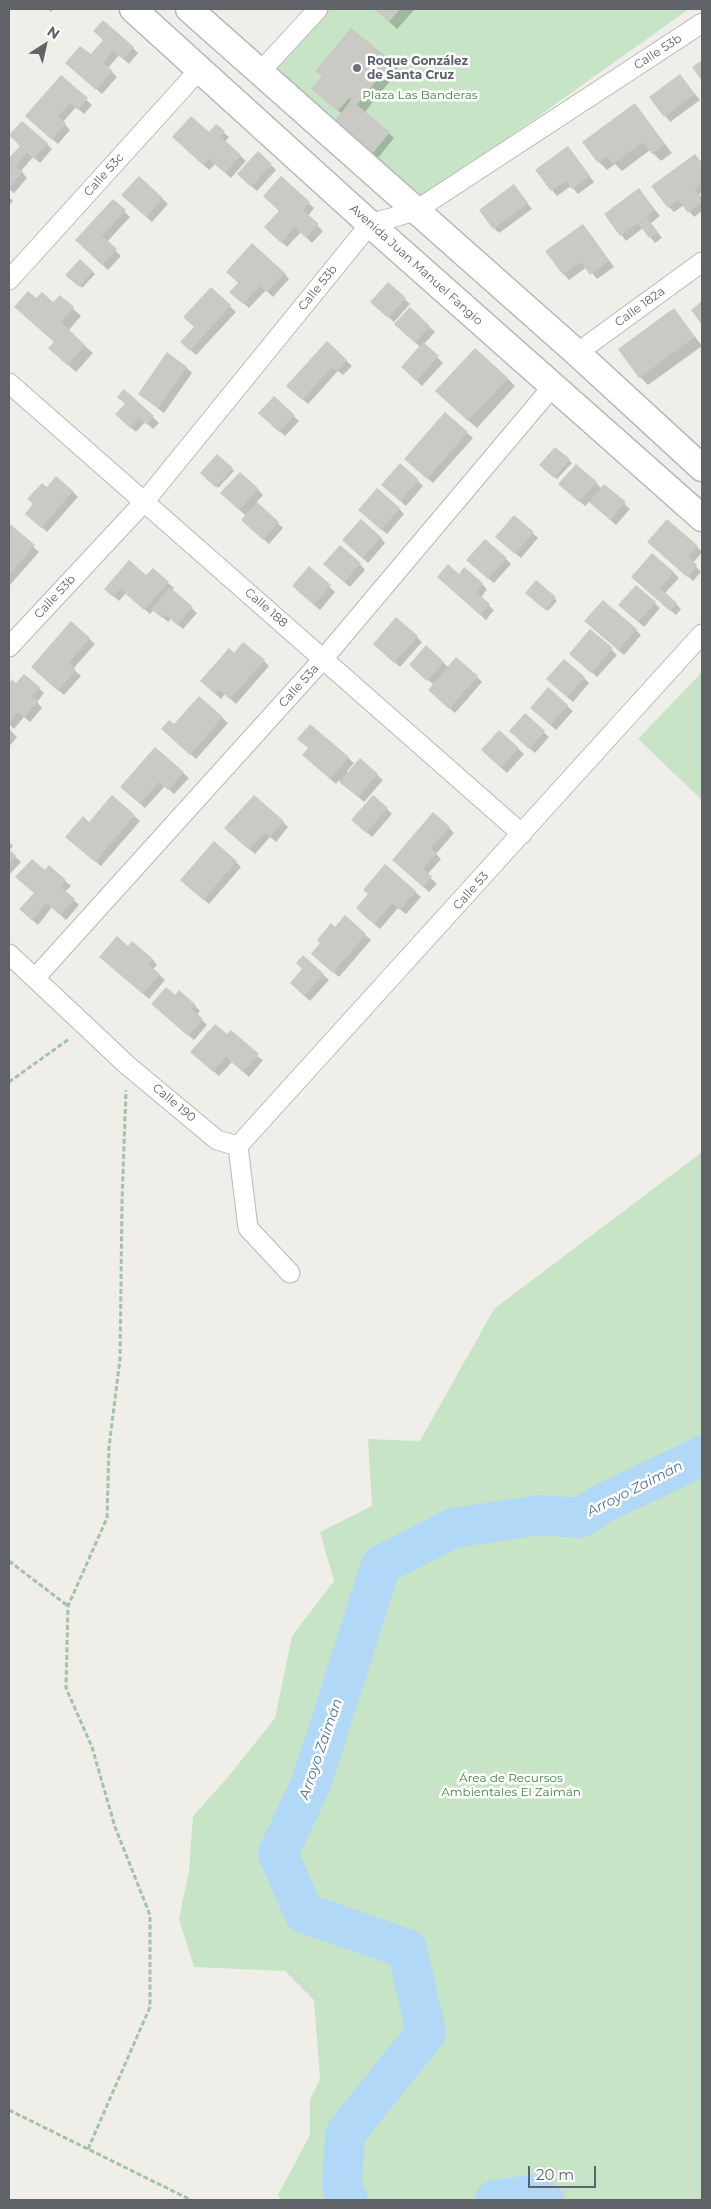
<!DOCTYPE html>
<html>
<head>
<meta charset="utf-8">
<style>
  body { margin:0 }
  #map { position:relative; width:711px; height:2209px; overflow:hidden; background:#f0eee8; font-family:Montserrat,sans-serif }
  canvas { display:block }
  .frame { position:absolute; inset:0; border:10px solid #5f6266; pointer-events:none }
  .north { position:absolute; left:20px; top:20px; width:50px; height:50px; -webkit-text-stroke:4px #fff; paint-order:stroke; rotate:35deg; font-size:14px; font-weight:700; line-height:20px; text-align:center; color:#5f6266 }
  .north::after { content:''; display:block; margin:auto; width:18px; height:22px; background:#5f6266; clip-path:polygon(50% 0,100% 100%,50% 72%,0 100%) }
  .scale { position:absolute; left:528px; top:2166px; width:68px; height:22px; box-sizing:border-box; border:2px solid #5f6266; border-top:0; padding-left:6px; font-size:15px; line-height:18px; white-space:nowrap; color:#5f6266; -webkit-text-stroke:4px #fff; paint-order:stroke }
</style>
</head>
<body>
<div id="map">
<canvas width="711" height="2209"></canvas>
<div class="frame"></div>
<div class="north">N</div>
<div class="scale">20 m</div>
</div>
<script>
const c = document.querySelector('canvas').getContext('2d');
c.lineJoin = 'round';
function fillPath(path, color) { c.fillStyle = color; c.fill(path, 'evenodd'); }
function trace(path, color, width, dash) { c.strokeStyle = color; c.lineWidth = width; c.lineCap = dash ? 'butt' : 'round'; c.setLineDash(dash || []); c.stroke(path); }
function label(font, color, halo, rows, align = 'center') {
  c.font = font + ' Montserrat,sans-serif'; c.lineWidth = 5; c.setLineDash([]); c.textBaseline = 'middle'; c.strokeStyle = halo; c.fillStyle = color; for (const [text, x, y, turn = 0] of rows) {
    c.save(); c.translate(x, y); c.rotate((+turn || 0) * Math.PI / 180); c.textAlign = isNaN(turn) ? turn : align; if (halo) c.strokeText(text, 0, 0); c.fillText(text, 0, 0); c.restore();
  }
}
fillPath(new Path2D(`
  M326,9H689L414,205L266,74Z
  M702,672V800L638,739Z
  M702,1152V2200H281L278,2195L310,2135V2100L320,2079L314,2000L285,1971L194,1967L179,1919L189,1871L193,1816L228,1777L275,1718L292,1636L334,1581L320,1532L372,1506L368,1439L420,1441L494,1309Z`), '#c7e4c7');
fillPath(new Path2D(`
  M47,9H54L51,12Z
  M375,9H415L397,29Z
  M104,40L133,48L138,53L129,64L119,55L108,68L117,77L102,94L72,68L91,56Z
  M391,62L399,70L364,113L394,138L378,158L341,127L342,114L318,94L323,77L317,71Z
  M680,76L700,100L670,122L651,97Z
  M61,77L92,105L84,114L76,107L63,122L70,130L58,144L32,121Z
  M635,105L672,153L661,161L650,150L622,171L615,164L607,170L599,162Z
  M216,126L229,137L225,142L246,161L231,178L215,164L209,170L179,142L209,134Z
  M47,144L52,149L40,163L33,157L21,171L27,178L14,193L9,189V160L21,146Z
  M568,147L594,182L578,194L571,186L557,196L552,190Z
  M258,153L276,170L257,191L244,180Z
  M695,155L702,163V192L699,194L702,199V211L694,217L684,205L674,212L669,207Z
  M139,177L168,204L152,222L128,200Z
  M281,178L314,208L308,216L323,231L312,243L301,232L287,247L271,232L281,211Z
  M514,186L532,209L499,233L494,228Z
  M639,190L660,216L651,223L662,238L655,243L643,228L626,241L606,214Z
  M9,197L13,201L9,206Z
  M113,201L130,217L107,242L121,256L108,270L82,246Z
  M588,231L614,267L597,279L587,267L569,280L564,274Z
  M80,261L95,274L82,288L67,275Z
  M284,273L289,279L273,297L266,290L249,308L236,297Z
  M388,284L410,304L394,322L372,302Z
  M211,289L236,312L196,355L187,347Z
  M60,297L81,316L68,331L93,353L76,372L58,356L55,342L36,300L53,304Z
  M410,309L435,332L424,344L443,363L422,386L408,372L420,347L396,324Z
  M674,309L702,346L648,385L640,377Z
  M327,343L352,366L343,375L338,371L308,404L293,391Z
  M186,367L192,373L164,413L139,394Z
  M507,378L515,386L477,428L444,399Z
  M124,391L159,423L153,429L145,422L136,432L122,420L126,404Z
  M274,398L299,421L285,436L265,418Z
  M467,433L473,438L433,483L411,464Z
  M555,448L572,463L557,479L541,465Z
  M217,455L234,471L218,488L202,473Z
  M418,481L423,486L406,506L388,490Z
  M596,483L602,489L604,485L630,509L616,525L590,501L585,506L565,489Z
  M47,489L72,491L78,497L47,532L32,519Z
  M258,490L263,495L256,503L283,528L269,544L248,525L246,516L227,498Z
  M399,509L404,514L387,534L365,515Z
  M514,517L538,538L521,558L502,542Z
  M10,526L39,552L9,586V528Z
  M380,537L385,543L368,563L349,546Z
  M654,547H697L702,552L693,563L701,572L693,581Z
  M506,559L511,564L494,583L473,565Z
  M129,562L146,576L168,583L174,588L172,590L197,613L183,629L171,619L168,622L154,610L150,614L126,593L119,601L111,594Z
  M360,564L365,570L350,587L330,570Z
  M309,568L335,592L320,610L299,592Z
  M673,572L679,578L665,593L681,609L676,615L638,582Z
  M459,575L482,584L487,589L481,598L494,610L486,620L444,582Z
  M537,582L557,601L548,611L527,593Z
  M636,586L660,608L644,627L625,610Z
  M71,623L95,644L73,669L81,676L64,695L38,672Z
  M591,626L636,630L641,635L624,655Z
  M590,630L617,655L597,677L576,659Z
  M417,637L422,642L400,667L380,649Z
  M264,661L269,666L236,704L225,694L221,699L207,686Z
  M443,662L449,668L477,677L482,682L455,713L435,695L434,685L416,670Z
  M584,678L589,683L573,702L553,685Z
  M12,681L17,684L39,688L44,693L37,702L42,708L30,722L24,717L14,729L9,724V685Z
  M548,689L573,711L556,730L537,713Z
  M199,697L228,723L196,759L168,734Z
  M525,715L549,737L535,753L516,736Z
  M310,725L354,763L347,771L348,773L377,775L383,780L364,802L339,780L336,784L309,760Z
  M9,729L17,737L9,747Z
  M499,732L524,754L507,773L488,756Z
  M155,748L189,778L174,794L165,786L145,808L127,792Z
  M112,797L140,821L101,866L72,842Z
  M387,809L392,814L372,837L358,825Z
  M283,822L288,827L276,842L270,837L255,854L231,833Z
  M449,828L454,833L436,854L441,859L427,875L437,884L429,892L399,865Z
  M9,842L13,846L9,851L21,862L9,875Z
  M236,862L241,867L209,904L186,885Z
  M385,866L421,897L406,914L398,908L380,929L362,914L369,894Z
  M49,867L71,886L65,892L79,905L66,920L52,907L38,925L26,915L45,872Z
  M345,917L371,940L339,977L318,959L335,928Z
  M128,947L152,959L157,965L153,969L165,980L149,999L106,962Z
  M303,957L329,980L310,1001L297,989L304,969Z
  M175,997L195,1006L200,1011L197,1015L207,1025L194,1040L158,1009Z
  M227,1036L263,1060L249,1077L232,1062L219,1076L197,1057Z`), '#0003');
trace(new Path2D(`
  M348,2200L342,2187L345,2134L426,2033L407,1949L304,1913L278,1854L312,1781L381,1565L453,1528L541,1515L579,1518L604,1503L702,1456
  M495,2200L536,2194L544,2200`), '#b1d9f7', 40);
fillPath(new Path2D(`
  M374,9H400L389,22Z
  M103,20L134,47L123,59L113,51L103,63L113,71L96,90L65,63L80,46L91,54L103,40L93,31Z
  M351,28L392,61L357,105L390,132L372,154L334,122L351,100L349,98L338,111L311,89L322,76L315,71Z
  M702,60V81L692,67Z
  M680,74L695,94L664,117L649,97Z
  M61,75L88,98L78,110L70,103L58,117L66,123L52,140L25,116Z
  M635,103L665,144L652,154L643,142L613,164L607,156L598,163L582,142Z
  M191,116L209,132L216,124L225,131L220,136L241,155L225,173L209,159L203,165L172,137Z
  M22,121L48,143L34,159L27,153L16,166L23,172L9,188V158L20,146L9,135Z
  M568,146L590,176L572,189L566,181L551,191L535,170Z
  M258,151L272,164L251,187L237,174Z
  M695,154L702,163V183L695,189L702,202L688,213L678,200L668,208L651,186Z
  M139,176L163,198L146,217L121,195Z
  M281,176L310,202L303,210L319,224L306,238L295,227L281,243L264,227L279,211L263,196Z
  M514,184L528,203L493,229L479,210Z
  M639,188L655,210L646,217L658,232L649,238L638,223L620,236L604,214Z
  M113,199L126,210L102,236L117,249L102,265L75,240Z
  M583,224L609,261L590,275L581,262L563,275L545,251Z
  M252,243L285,273L267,292L260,286L243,304L229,292L238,283L226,272Z
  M80,259L93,271L79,287L65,275Z
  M388,282L406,298L388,318L370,302Z
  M211,287L231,305L190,351L180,342L194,327L183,317Z
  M28,291L36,298L42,292L53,302L60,295L74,307L61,322L85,345L67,365L48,348L54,342L14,307Z
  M702,301V325L691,310Z
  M410,307L430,326L415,343L394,324Z
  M674,308L695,337L639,378L618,349Z
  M327,341L347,360L337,371L332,367L302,400L286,386Z
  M423,342L439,356L416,381L401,367Z
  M475,348L508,378L468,421L435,391Z
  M167,352L187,367L158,408L138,394Z
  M124,389L154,416L147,425L139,417L130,428L115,414L125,404L117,397Z
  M274,396L295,415L279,432L258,413Z
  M445,412L468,432L427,479L404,459Z
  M555,447L570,459L554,478L539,465Z
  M217,454L233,468L215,487L200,473Z
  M400,463L419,480L400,501L381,485Z
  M576,464L597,482L579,502L558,484Z
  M240,472L259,489L239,510L220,493Z
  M56,476L73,491L41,528L25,514L33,504L27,499L42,483L47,487Z
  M604,484L626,502L610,520L589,502Z
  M377,488L400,508L381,530L358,510Z
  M257,502L279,522L263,540L241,520Z
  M514,515L534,532L515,554L495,537Z
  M361,519L381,537L362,558L342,540Z
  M667,519L698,546L688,557L697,565L687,577L647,542Z
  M10,524L35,545L9,575V526Z
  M485,539L507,558L488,579L466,560Z
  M340,545L361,563L344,582L323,564Z
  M652,553L674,572L660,588L677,603L670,611L631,577Z
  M129,560L146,575L153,568L169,582L144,610L120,589L113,597L104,589Z
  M448,564L459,574L464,567L483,583L476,592L490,604L480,615L437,577Z
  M309,566L331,585L314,605L292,586Z
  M536,580L556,597L545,610L525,593Z
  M636,585L656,602L638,622L618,605Z
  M170,587L193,607L177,625L165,614L162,618L151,609Z
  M603,600L637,629L618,650L584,621Z
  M396,617L418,636L394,663L373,644Z
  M71,621L90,638L69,663L76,670L58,691L31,667Z
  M590,629L613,648L591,673L569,654Z
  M243,642L265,660L230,699L219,690L215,694L200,681L229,648L234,653Z
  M426,645L444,662L427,681L409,665Z
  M456,657L478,676L449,709L428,690Z
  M564,659L585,677L567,697L546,679Z
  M24,674L40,687L32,696L38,701L24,717L18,712L9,723V683L12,679L16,683Z
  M548,687L568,705L550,725L530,708Z
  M199,696L223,717L190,755L161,729L169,720L174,724Z
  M525,713L545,731L529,749L509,731Z
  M310,724L349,757L330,779L302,755L308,748L297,739Z
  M499,730L519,748L501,768L481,750Z
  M155,747L184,772L168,790L159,782L140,804L120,787Z
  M360,758L378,774L358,797L339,782Z
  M112,795L135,815L95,862L65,837L83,816L89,822Z
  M254,795L284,821L270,837L264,833L249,850L224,828Z
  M373,795L388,808L366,833L351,820Z
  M433,812L450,827L431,848L437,853L423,869L432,877L423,887L392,860Z
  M214,841L237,861L203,900L180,880Z
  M9,849L16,856L9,864Z
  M32,859L45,870L49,865L66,880L61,887L75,899L60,915L46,903L32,920L19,909L34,893L15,877Z
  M385,864L416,891L400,910L392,903L374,924L356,908L368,894L363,890Z
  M345,915L366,934L333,973L311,954L320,943L317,940L331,923L335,927Z
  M117,936L128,946L132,941L153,959L148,964L160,974L143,994L99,957Z
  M303,955L324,974L304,996L290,983L302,969L296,963Z
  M166,987L175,995L179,990L196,1005L192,1009L203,1019L188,1036L151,1004Z
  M215,1024L227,1034L231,1030L259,1054L243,1072L226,1057L213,1072L190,1052Z`), '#cbc9c4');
const street = new Path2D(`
  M260,72L318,9
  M9,280L200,69
  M577,353L702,262
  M9,383L522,834
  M9,647L145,501L370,224L415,211L702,23
  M9,954L127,1065L217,1140L238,1146
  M36,977L324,658L553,386
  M238,1146L702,634
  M238,1146L248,1228L290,1273`);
const secondary = new Path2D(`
  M133,9L370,224L702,518
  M189,9L577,353L702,468`);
trace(street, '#b5b7bb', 21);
trace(secondary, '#b4b6bb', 29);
trace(new Path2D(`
  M9,1082L69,1039
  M9,1561L68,1606
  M9,2110L191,2200
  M88,2149L150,2007V1915L115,1827L92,1747L66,1688L68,1606L107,1518L109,1447L120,1359L122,1201L126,1090`), '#a0c3a9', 3, [5, 2.5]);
trace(street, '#fff', 19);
trace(secondary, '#fff', 26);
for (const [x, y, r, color] of [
  [357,68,5,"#6b7280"]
]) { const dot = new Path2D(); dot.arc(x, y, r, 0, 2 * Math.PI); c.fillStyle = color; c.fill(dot); trace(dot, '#fff', 2); }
label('12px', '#5f6266', '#fff', [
  ["Calle 53b",658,52,-33],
  ["Calle 53c",104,175,-48],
  ["Avenida Juan Manuel Fangio",416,265,42],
  ["Calle 53b",318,288,-51],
  ["Calle 182a",640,307,-36],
  ["Calle 53b",55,597,-47],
  ["Calle 188",266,608,41],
  ["Calle 53a",299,686,-48],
  ["Calle 53",471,891,-48],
  ["Calle 190",174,1103,40]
]);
label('bold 12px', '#5b616d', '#fff', [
  ["Roque González",367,61],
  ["de Santa Cruz",367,75]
], 'left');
label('12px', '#408542', '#fff', [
  ["Plaza Las Banderas",420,95],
  ["Área de Recursos",511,1778],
  ["Ambientales El Zaimán",511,1792]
]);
label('italic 14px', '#4b74a0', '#fff', [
  ["Arroyo Zaimán",635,1489,-27],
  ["Arroyo Zaimán",321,1749,-71]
]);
</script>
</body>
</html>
